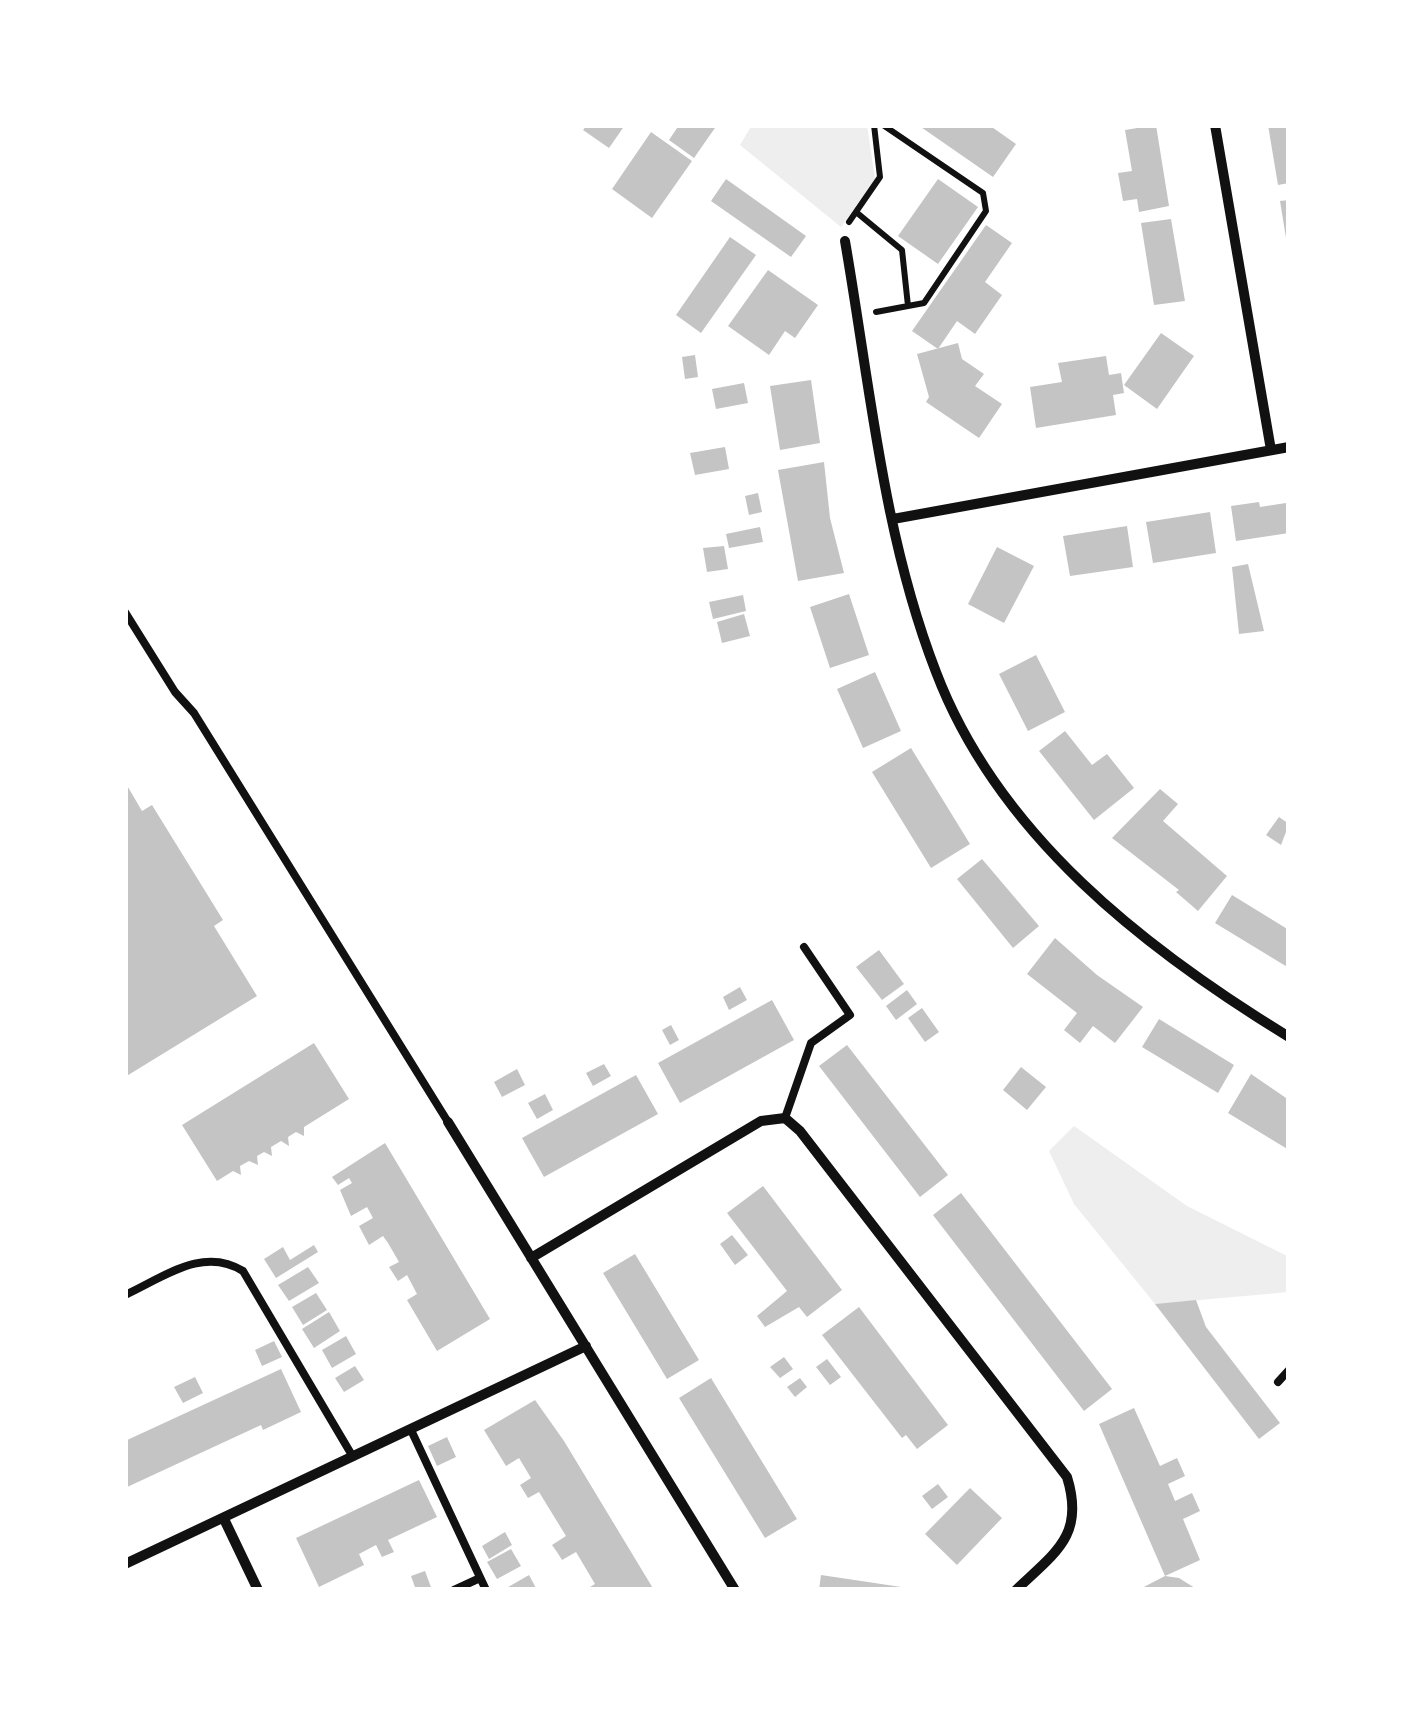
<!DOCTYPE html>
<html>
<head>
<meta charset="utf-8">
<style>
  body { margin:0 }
  #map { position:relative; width:1414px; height:1715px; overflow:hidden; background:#fff; font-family:Spectral,serif }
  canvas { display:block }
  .frame { position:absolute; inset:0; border:128px solid #fff; pointer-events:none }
</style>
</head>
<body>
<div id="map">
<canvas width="1414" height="1715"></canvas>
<div class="frame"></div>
</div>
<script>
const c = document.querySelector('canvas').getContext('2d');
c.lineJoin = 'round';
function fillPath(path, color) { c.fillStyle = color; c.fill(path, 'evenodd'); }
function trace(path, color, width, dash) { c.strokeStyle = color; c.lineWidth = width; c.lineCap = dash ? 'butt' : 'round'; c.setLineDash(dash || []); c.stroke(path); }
fillPath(new Path2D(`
  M752,125H867L875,179L841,227L740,145Z
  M1074,1126L1187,1206L1289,1257V1292L1155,1304L1074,1204L1049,1151Z`), '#eee');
fillPath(new Path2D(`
  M587,125H625L609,148L583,130Z
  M679,125H717L694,158L669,140Z
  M918,125H989L1016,144L993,177Z
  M1156,125L1169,206L1139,212L1137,199L1123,201L1118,173L1132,171L1125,130Z
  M1268,125H1289V183L1278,185Z
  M651,132L692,161L652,218L612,189Z
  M726,179L806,236L791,257L711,201Z
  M938,179L978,207L938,264L898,236Z
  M1289,200V244H1287L1280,201Z
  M1171,219L1185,301L1154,305L1141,223Z
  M986,225L1012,243L985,282L1002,295L975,334L957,321L938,349L912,331Z
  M730,237L756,255L701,333L676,315Z
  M768,270L818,305L795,338L785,331L769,355L728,326Z
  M1161,333L1194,356L1157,409L1124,385Z
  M958,343L962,359L984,374L975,386L1002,404L979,438L926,402L929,397L917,354Z
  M695,355L698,377L685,379L682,357Z
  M1106,356L1109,375L1121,373L1124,393L1113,395L1116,415L1036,428L1030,387L1062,382L1058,363Z
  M811,380L820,443L780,450L770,386Z
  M744,383L748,403L716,409L712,389Z
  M725,447L729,469L695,475L690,453Z
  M824,462L830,518L844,573L798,581L778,470Z
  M758,493L762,512L749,515L745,496Z
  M1289,497V533L1236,541L1231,506L1259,502L1260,507L1286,503Z
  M1210,512L1216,553L1153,563L1146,522Z
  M1127,526L1133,567L1070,576L1063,536Z
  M760,527L763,542L729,548L726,534Z
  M724,546L728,569L707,572L703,548Z
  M997,547L1034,566L1004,623L968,604Z
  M1248,564L1264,631L1239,634L1232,567Z
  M849,594L869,655L830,668L810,607Z
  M743,595L746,611L713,619L709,602Z
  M744,614L750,636L722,643L717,622Z
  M1036,655L1065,712L1028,731L999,674Z
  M875,672L901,731L863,748L837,689Z
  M1065,731L1092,765L1107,754L1134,788L1094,820L1039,751Z
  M911,748L970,844L931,868L872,772Z
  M125,782L142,811L152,805L223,920L214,926L257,996L125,1077Z
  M1160,789L1178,804L1163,821L1227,876L1198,911L1176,892L1179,890L1112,838Z
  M1279,817L1289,824L1281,845L1266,835Z
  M982,859L1039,926L1013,948L957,879Z
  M1232,895L1289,930V968L1215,923Z
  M1055,938L1097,975L1143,1007L1115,1043L1093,1026L1080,1043L1064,1030L1077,1013L1027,974Z
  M879,950L904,984L882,1000L856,967Z
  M740,987L747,1000L729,1010L723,997Z
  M907,990L917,1004L896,1020L886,1006Z
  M772,1000L794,1040L680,1103L658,1063Z
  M922,1008L939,1032L925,1042L908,1018Z
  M1159,1019L1234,1065L1218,1093L1142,1047Z
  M671,1025L679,1040L670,1045L662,1030Z
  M314,1043L349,1099L304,1127V1136L296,1132L288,1137L289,1146L281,1141L271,1147L272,1156L264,1152L257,1156L258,1165L249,1161L240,1166L241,1175L233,1171L217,1181L182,1125Z
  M847,1045L948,1175L920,1197L819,1066Z
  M604,1064L611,1076L593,1086L586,1073Z
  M1021,1067L1046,1087L1027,1110L1003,1090Z
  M517,1069L525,1085L502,1097L494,1082Z
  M1251,1074L1289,1100V1150L1228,1113Z
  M636,1075L658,1114L544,1177L522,1138Z
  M545,1094L553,1110L537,1119L528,1103Z
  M385,1143L490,1319L437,1351L407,1300L417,1294L407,1275L398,1281L389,1267L399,1262L388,1243L383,1236L369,1245L359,1226L373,1218L367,1207L351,1216L340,1190L352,1183L349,1178L338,1185L332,1177Z
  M763,1186L842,1290L807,1317L799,1307L765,1327L757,1316L787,1291L727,1213Z
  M961,1193L1112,1389L1084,1411L933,1215Z
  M732,1235L748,1255L735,1265L720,1244Z
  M314,1245L318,1252L276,1278L264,1259L283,1247L290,1260Z
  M635,1254L699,1360L667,1379L603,1273Z
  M308,1267L319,1283L289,1301L278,1285Z
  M316,1293L327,1310L303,1325L292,1307Z
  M1196,1300L1206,1327L1280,1423L1259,1439L1155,1304Z
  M859,1307L948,1425L917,1449L906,1435L902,1438L822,1335Z
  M329,1312L340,1331L314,1348L302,1329Z
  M346,1336L356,1354L332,1368L322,1350Z
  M274,1341L282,1357L262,1366L255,1350Z
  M784,1357L793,1369L780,1378L770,1367Z
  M827,1359L841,1377L830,1385L816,1367Z
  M355,1366L364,1380L344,1392L335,1378Z
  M281,1369L301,1412L263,1430L261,1425L125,1488V1441Z
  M195,1377L203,1393L183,1403L174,1387Z
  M711,1378L797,1519L765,1538L679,1398Z
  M800,1378L807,1387L795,1397L787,1387Z
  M535,1400L564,1441L654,1590H585L595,1584L576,1552L562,1560L557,1552L552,1545L566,1536L539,1492L528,1498L520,1485L531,1478L519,1458L506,1466L484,1430Z
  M1134,1408L1160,1466L1177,1458L1185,1476L1168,1484L1175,1501L1192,1493L1200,1511L1183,1519L1200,1560L1165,1576L1179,1578L1198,1590H1138L1165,1576L1099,1424Z
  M447,1437L456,1457L437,1466L428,1446Z
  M419,1480L437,1517L388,1540L394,1552L382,1557L376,1545L359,1554L364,1565L319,1587L296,1538Z
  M938,1484L948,1497L932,1509L922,1496Z
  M970,1488L1002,1518L957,1565L925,1534Z
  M505,1532L512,1545L489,1559L482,1546Z
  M511,1549L521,1566L497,1579L487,1562Z
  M425,1571L432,1590H416L411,1576Z
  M529,1575L536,1588L503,1590Z
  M821,1575L908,1588V1590H819Z`), '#c4c4c4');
trace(new Path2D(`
  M856,212L902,250L908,306
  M849,222L880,177L874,125
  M876,312L924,303L986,211L983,193L883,125`), '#111', 6);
trace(new Path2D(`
  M125,612L175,692L194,713L448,1122
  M785,1118L811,1043L850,1015L804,947
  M125,1295C164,1277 203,1246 243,1271L353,1457
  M1278,1382L1289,1370
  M411,1430L486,1590
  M454,1590L480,1578`), '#111', 8);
trace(new Path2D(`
  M1215,125L1271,450
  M845,241C870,385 883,536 936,672C998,835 1145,949 1289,1037
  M893,519L1289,447
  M448,1122L735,1590
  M531,1258L761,1121L785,1118L800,1131L1067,1477C1085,1535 1056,1552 1016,1590
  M224,1519L258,1590
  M125,1564L586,1346`), '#111', 10);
</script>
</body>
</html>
